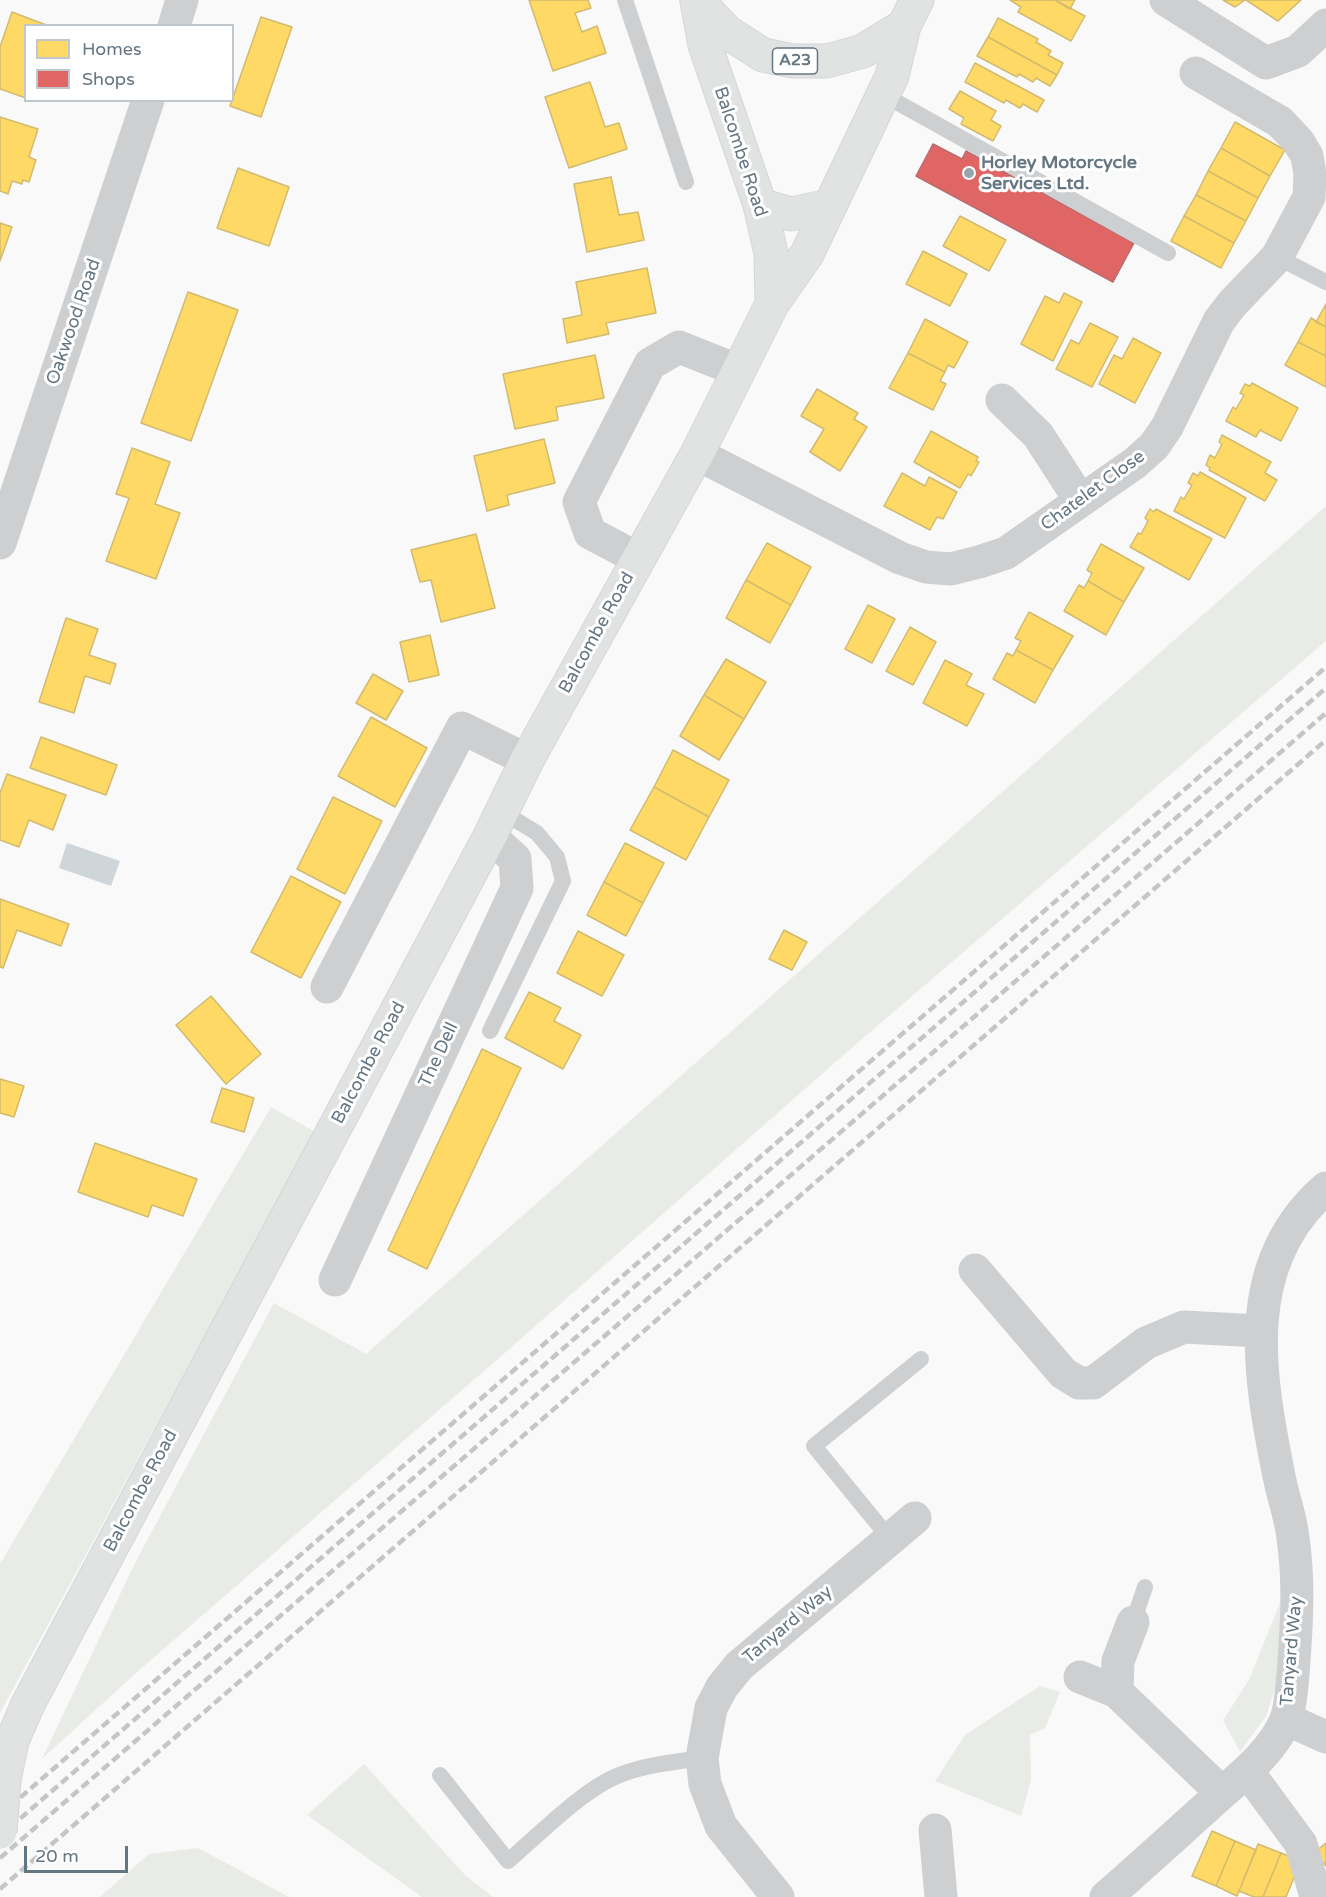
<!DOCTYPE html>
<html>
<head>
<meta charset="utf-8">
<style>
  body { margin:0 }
  #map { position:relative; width:1326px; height:1897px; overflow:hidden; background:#f9f9f9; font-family:"Varela Round",sans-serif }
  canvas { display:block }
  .legend { position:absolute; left:24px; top:24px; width:210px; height:78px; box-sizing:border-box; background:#fff; border:2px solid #c1c8cd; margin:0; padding:8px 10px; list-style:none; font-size:18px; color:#657683 }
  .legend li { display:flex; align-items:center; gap:12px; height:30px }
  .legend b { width:30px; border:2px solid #c1c8cd }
  .scale { position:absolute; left:24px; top:1846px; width:104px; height:27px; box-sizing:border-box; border:3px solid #657683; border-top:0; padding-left:8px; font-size:18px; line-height:21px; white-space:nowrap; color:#657683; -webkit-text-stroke:4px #fff; paint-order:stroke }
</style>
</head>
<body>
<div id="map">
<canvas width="1326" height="1897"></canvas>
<ul class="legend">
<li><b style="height:16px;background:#ffd966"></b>Homes</li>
<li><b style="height:16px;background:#e06666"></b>Shops</li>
</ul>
<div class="scale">20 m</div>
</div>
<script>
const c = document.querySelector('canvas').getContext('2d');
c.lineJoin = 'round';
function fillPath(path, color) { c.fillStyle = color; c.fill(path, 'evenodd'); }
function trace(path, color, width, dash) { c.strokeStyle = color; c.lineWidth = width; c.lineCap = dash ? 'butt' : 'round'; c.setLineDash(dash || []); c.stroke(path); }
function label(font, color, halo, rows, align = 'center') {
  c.font = font + ' "Varela Round",sans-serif'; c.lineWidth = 6; c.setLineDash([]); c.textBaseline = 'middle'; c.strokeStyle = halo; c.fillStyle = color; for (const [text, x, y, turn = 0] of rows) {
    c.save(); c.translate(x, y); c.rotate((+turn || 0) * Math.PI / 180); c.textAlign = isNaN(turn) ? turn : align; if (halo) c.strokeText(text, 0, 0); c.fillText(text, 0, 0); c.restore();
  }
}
fillPath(new Path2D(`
  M1326,506V641L847,1052L491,1365L137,1672L42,1759L135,1563L274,1303L366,1354Z
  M271,1107L315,1132L0,1713V1564Z
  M1282,1598L1280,1674L1266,1716L1240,1752L1223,1720L1249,1680Z
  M1040,1686L1060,1692L1045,1728L1030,1735L1031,1780L1021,1816L935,1781L965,1735Z
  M364,1764L466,1876L493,1897H422L307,1815Z
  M198,1848L289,1897H100L149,1854Z`), '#e8ebe6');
fillPath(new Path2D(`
  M67,843L120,861L111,886L59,868Z`), '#ced6d9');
const homes = new Path2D(`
  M529,0H588L591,8L575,13L582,32L597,26L606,53L553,71Z
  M1010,0H1055L1085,16L1071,41L1018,12L1021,7Z
  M1055,0H1075L1070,9Z
  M1223,0H1245L1235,7Z
  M1246,0H1301L1278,21Z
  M12,12L49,26H26V98L0,89V47Z
  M261,17L292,27L261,117L230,106Z
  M998,18L1038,39L1036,42L1051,51L1048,55L1063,63L1057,75L988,37Z
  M988,37L1057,75L1050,86L1036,78L1033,82L1019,74L1017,77L977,56Z
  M975,63L1044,100L1037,112L1023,104L1020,108L1006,100L1004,103L965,82Z
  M590,82L605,127L619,123L627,149L569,168L545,97Z
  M960,91L996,111L991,120L1001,126L993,141L961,124L964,118L949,109Z
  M0,117L38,129L29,157L36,160L29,182L23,180L22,184L12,181L8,194L0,191Z
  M1235,122L1285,150L1270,176L1221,148Z
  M1221,148L1270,176L1258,198L1208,171Z
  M238,168L289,187L269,246L217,228Z
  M1208,171L1258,198L1246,221L1196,195Z
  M611,177L619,215L638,212L644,240L587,252L574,184Z
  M1196,195L1246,221L1234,243L1184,216Z
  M960,216L1006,240L989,271L943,246Z
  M1184,216L1234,243L1221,268L1171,241Z
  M0,223L12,227L0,261Z
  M923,251L967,274L950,306L906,284Z
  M647,268L656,313L606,323L609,334L567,343L563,319L582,315L576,282Z
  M188,292L238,310L191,441L141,423Z
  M1064,293L1082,302L1053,361L1021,344L1045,296L1059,303Z
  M1326,304V327L1316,322Z
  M1311,318L1326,327V356L1298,342Z
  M925,319L968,342L954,368L948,365L945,372L908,353Z
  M1090,323L1118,337L1092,387L1056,369L1071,340L1079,344Z
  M1133,338L1161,353L1135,403L1099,384L1114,355L1122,359Z
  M1298,342L1326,356V387L1285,365Z
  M908,353L945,372L940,381L946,384L933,410L889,388Z
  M595,355L604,398L556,407L558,420L515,429L503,374Z
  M1252,383L1298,408L1281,441L1260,430L1256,437L1226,421L1233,407L1236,409L1244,395L1240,393L1245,384L1250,386Z
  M817,389L858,413L854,419L867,427L840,471L810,452L824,429L801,416Z
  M931,431L978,457L976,461L979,462L971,476L968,474L960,488L914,462Z
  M1222,435L1271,462L1265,473L1277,480L1265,501L1209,470L1210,468L1206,465L1210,455L1215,458L1222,444L1219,442Z
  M544,439L555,483L507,495L509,505L487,511L474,456Z
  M132,448L170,462L155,504L180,513L156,579L106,561L129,498L116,494Z
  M1200,472L1246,498L1225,538L1174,511L1181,497L1184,499L1192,485L1188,483L1193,473L1198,476Z
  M902,473L925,486L929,477L957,492L943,519L937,517L930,530L884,506Z
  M1150,509L1154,512L1156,509L1212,539L1189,580L1130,547L1138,533L1141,534L1148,521L1145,518Z
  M476,534L495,608L441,622L431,580L420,582L411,550Z
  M767,543L811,567L791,605L746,580Z
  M1101,544L1144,568L1124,602L1088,581L1092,573L1087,570Z
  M746,580L791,605L770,643L726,618Z
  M1088,581L1124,602L1106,635L1064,611L1079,585L1084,588Z
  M868,605L895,619L872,663L845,649Z
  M1029,612L1073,636L1053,670L1016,650L1021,641L1015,638Z
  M66,618L98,629L89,655L116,664L110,684L85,676L74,713L39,702Z
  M910,627L936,642L913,685L886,671Z
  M430,635L439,675L409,682L400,642Z
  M1016,650L1053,670L1035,703L993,679L1007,653L1013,656Z
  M726,659L766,682L744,719L704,695Z
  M945,660L972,674L966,685L984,694L967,726L923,703Z
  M373,674L403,691L386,720L356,703Z
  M704,695L744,719L719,760L680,736Z
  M371,717L427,748L395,807L338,776Z
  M41,737L117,765L106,795L30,768Z
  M673,750L729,780L709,817L654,787Z
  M7,774L66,795L53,830L29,820L19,847L0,840V793Z
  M654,787L709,817L686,860L630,830Z
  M333,797L382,821L345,894L297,869Z
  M625,843L664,863L643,903L604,882Z
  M291,876L341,902L301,978L251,952Z
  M604,882L643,903L626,936L587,915Z
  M0,899L69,924L61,946L17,930L3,968L0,967Z
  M784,930L807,942L792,970L769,959Z
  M578,931L624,955L602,996L557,973Z
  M529,992L561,1008L554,1021L581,1035L563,1069L505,1038Z
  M211,996L261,1054L226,1084L176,1025Z
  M482,1049L521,1068L427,1269L388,1250Z
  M0,1079L24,1086L14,1117L0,1113Z
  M222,1088L254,1098L244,1132L211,1122Z
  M95,1143L197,1179L183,1216L152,1205L148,1217L78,1192Z
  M1212,1831L1235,1841L1216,1886L1192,1876Z
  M1235,1841L1256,1850L1237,1896L1216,1886Z
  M1326,1843V1866L1315,1852Z
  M1258,1844L1281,1853L1263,1897H1254L1239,1891Z
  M1281,1853L1301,1861L1286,1897H1263Z`);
fillPath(homes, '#ffd966');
trace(homes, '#d1bb6f', 1.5);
const shops = new Path2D(`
  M933,144L962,159L966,151L1134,243L1113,282L916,176Z`);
fillPath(shops, '#e06666');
trace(shops, '#bb6b6f', 1.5);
const secondary = new Path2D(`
  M697,1L705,45L760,205L771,253L772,304
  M760,205L791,214L829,206
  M4,1780L12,1741L28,1704L490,836L527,760L697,454L772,304L807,254L892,76L904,26`);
const primary = new Path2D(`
  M697,0L727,32L763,55L793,61H827L863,51L904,26L917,0`);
trace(secondary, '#d5d6d7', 35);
trace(primary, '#d5d6d7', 35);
trace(new Path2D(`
  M625,0L686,182
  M884,95L1168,253
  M1277,257L1326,282
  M490,1031L563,881L557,857L537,833L501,811
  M890,1539L814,1446L921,1359
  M1133,1622L1145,1587
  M440,1775L508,1861C539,1835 581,1791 617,1776C644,1765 674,1762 702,1758`), '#cecfd0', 16);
trace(new Path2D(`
  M1166,0L1266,63L1298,51L1326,25
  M174,26L182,0
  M1002,400L1038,435L1080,500
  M697,454L900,558L926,567L951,569L979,562L1006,553L1135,463L1154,446L1167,427L1219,321L1232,304L1277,257L1309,197L1310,174L1307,156L1298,141L1280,122L1196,73
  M0,543L148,100
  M639,559L590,533L579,502L650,364L679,347L737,370
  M327,987L462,728L527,760
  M975,1270L1063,1373L1079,1383H1093L1146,1343L1184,1327L1260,1331
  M335,1280L517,888L515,859L490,836
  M1080,1677L1117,1692L1222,1793
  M1117,1692L1118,1661L1133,1622
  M1286,1719L1326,1737
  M1248,1772L1301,1844L1316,1897
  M935,1830L941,1897
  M778,1897L721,1826L705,1784L702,1758L711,1708L722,1687L739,1666L915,1518
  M1106,1897C1145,1863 1183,1828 1221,1794C1244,1774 1275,1748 1286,1719C1291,1706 1293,1676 1294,1661C1297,1618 1299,1581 1293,1538C1291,1518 1283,1497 1279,1476C1259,1376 1238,1264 1326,1188`), '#cecfd0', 33);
trace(secondary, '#e1e2e2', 33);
trace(primary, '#e1e2e2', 33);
trace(new Path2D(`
  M0,1815L1326,667
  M0,1836L1326,688
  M0,1858L1326,713
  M0,1889L1326,740`), '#c3c5c6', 4.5, [9, 4.5]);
const secondaryBridge = new Path2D(`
  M0,1832L4,1780`);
trace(secondaryBridge, '#d5d6d7', 35, []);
trace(secondaryBridge, '#e1e2e2', 33);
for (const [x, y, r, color] of [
  [969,173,6,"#99a4ac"]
]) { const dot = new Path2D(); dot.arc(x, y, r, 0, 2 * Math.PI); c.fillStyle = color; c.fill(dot); trace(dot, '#fff', 2); }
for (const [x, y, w] of [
  [795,61,45]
]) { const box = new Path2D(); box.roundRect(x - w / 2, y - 13, w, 26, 4.5); c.fillStyle = '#fff'; c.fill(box); trace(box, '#657683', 1.5); }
label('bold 16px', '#657683', null, [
  ["A23",795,61]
]);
label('18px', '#657683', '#fff', [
  ["Balcombe Road",740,152,72],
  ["Oakwood Road",74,322,-71],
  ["Chatelet Close",1093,491,-36],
  ["Balcombe Road",597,633,-61],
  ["The Dell",439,1055,-65],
  ["Balcombe Road",369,1063,-62],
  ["Balcombe Road",141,1491,-62],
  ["Tanyard Way",788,1625,-40],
  ["Tanyard Way",1292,1651,-85]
]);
label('bold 18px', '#657683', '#fff', [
  ["Horley Motorcycle",981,163],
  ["Services Ltd.",981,184]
], 'left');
</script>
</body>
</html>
